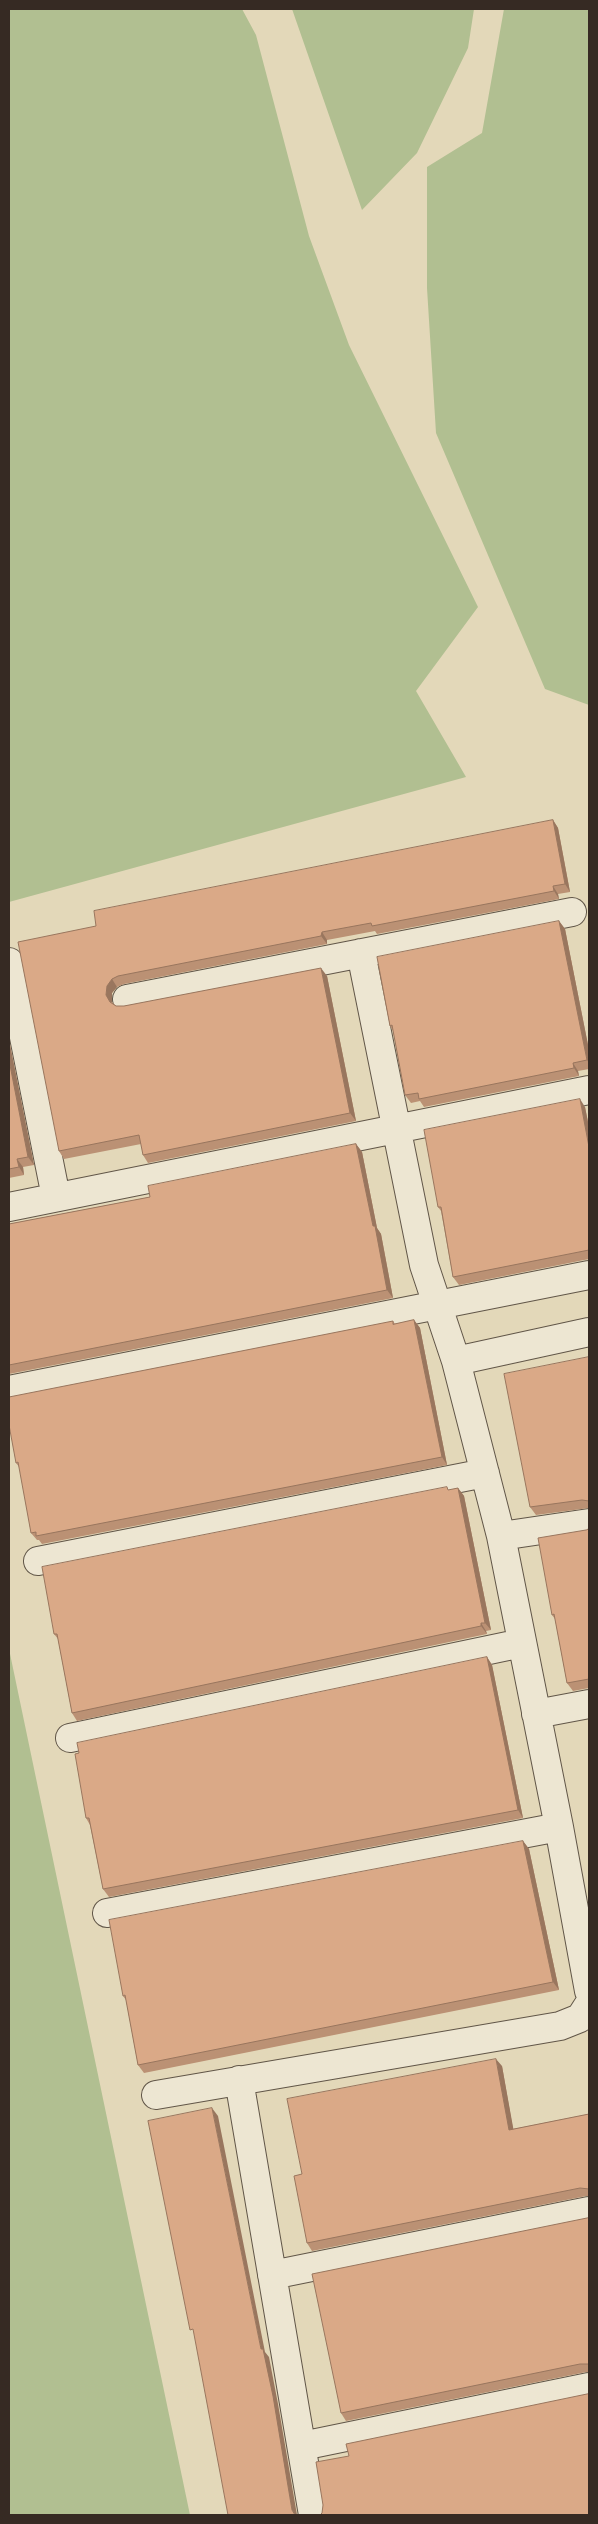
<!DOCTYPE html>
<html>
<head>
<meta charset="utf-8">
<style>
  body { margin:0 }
  #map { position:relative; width:598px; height:2524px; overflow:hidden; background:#e3d8b9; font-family:"EB Garamond",serif }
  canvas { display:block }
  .frame { position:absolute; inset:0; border:10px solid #362a23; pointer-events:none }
</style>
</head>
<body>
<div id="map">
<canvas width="598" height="2524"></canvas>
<div class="frame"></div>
</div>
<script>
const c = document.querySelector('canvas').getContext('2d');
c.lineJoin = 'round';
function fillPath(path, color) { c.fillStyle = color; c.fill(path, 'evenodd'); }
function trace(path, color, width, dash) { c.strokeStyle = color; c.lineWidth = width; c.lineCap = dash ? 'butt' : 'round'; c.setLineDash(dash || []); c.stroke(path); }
fillPath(new Path2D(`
  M9,9H242L256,35L309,236L349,345L478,607L416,691L466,777L9,902Z
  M292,9H474L468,48L417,153L362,210Z
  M504,9H589V705L545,689L436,433L427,288V167L482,133Z
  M9,1649L190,2515H9Z`), '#b1bf91');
const street = new Path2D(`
  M361,953L424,1265L456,1361L501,1536L559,1827L589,1991
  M9,962L56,1197
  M127,999L572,912
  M9,1207L589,1090
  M456,1361L589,1332
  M9,1390L589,1275
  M501,1536L589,1523
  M38,1561L485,1473
  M536,1714L589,1704
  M70,1738L522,1643
  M107,1913L559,1827
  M239,2080L313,2515
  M156,2095L560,2026L580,2018L589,2004
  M272,2275L589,2211
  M302,2446L589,2387`);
trace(street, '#615648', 30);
trace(street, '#ede6d2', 28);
fillPath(new Path2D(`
  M553,820L558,828L570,892L558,894L559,899L377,934L375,931L327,940V944L124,984L117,987L112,993V1002L116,1006H124L327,976L356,1121L148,1163L143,1155L141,1144L64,1159L59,1151L96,926Z
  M559,921L565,929L589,1050V1069L578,1071L579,1076L424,1107L420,1101L411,1103L405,1095L393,1031L390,1026Z
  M9,1040L34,1165L23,1167L24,1175L9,1178Z
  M585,1107L589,1127V1259L459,1285L453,1277L441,1211L438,1207Z
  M356,1144L362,1152L377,1228L381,1234L393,1298L9,1374V1224L150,1197Z
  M414,1320L420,1328L447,1465L42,1544L39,1540H37L31,1533L20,1468L16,1463L393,1321L395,1324Z
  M589,1357V1508L536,1515L530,1507Z
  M458,1488L464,1496L491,1630L486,1631L487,1634L77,1721L72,1713L58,1639L54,1634L449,1490Z
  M589,1529V1688L573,1691L567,1683L555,1619L552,1615L586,1530Z
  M487,1657L492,1665L523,1818L109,1897L103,1889L90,1825L86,1818Z
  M523,1841L529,1849L559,1990L144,2073L138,2065L126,2000L123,1996Z
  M502,2066L513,2129L589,2114V2196H586L312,2251L307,2243L302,2174Z
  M589,2217V2372H586L346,2421L341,2413Z`), '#bb9174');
fillPath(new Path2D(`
  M553,820L558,828L570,892L565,884Z
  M553,886L558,894L559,899L554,891Z
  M559,921L565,929L589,1050V1063L587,1060Z
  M322,932L327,940V944L321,936Z
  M321,968L327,976L356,1121L350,1113Z
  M112,979L117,987L112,993V1002H110L106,995L107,986Z
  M9,1040L34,1165L28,1157L9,1060Z
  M573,1063L578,1071L579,1076L574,1068Z
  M580,1099L585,1107L589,1127V1147Z
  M356,1144L362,1152L377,1228L381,1234L393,1298L387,1290L373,1226Z
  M17,1159L23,1167L24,1175L19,1167Z
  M414,1320L420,1328L447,1465L442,1457Z
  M458,1488L464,1496L491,1630L485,1623Z
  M481,1623L486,1631L487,1634L481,1626Z
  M487,1657L492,1665L523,1818L518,1810Z
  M523,1841L529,1849L559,1990L553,1982Z
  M496,2059L502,2066L515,2138L509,2130Z
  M212,2108L218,2116L265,2352L269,2357L278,2404L297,2515H295L292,2510L261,2349Z`), '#99765e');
const building = new Path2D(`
  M553,820L565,884L553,886L554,891L372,926L371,923L322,932L321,936L118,976L112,979L107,986L106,995L110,1002L116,1006H124L321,968L350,1113L143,1155L139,1135L59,1151L18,942L96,926L94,911Z
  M559,921L587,1060L573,1063L574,1068L419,1099L418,1093L405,1095L392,1025L390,1026L377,957Z
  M9,1060L28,1157L17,1159L19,1167L9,1169Z
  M580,1099L589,1147V1250L453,1277L441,1207H438L424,1130Z
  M356,1144L373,1226H375L387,1290L9,1365V1224L150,1197L148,1186Z
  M414,1320L442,1457L36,1536V1532L31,1533L18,1462L16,1463L9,1425V1397L393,1321V1324Z
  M589,1357V1501L582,1500L530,1507L504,1374Z
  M447,1487L448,1490L458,1488L485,1623H481V1626L72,1713L57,1634H54L42,1567Z
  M589,1529V1679L567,1683L554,1614L552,1615L538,1538L586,1530Z
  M487,1657L518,1810L103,1889L89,1818H86L75,1754L79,1753L77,1743Z
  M523,1841L553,1982L138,2065L125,1995L123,1996L109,1920Z
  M496,2059L509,2130L589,2114V2189L580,2188L307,2243L294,2176L302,2174L287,2099Z
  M212,2108L261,2349H263L273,2396L292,2510L295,2515H228L193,2329L190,2330L148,2121Z
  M589,2217V2365L588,2364H580L341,2413L312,2274L587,2218Z
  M589,2393V2515H320L322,2513L323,2505L316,2462L349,2456L346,2444L587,2394Z`);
fillPath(building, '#daa987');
trace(building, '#99765e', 1);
</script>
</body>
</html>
